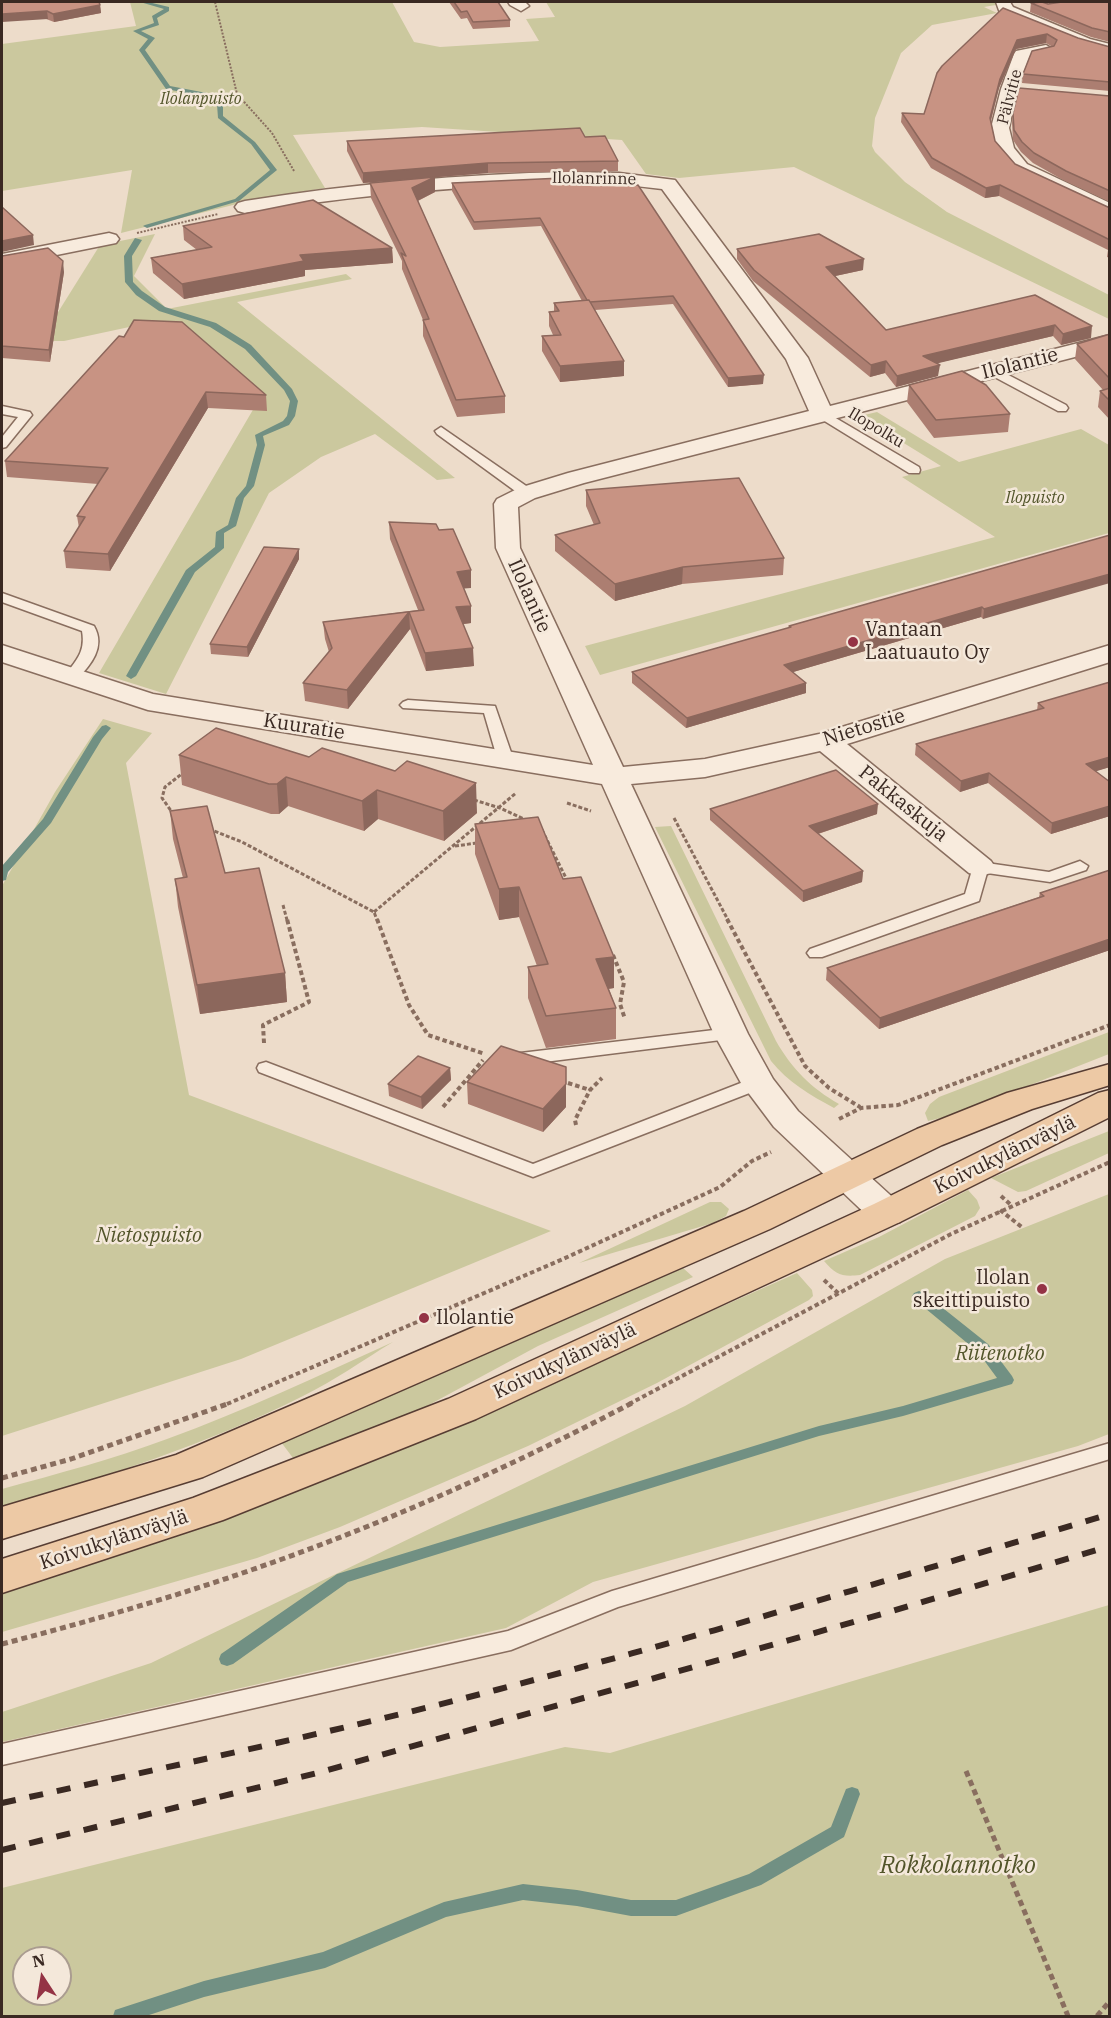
<!DOCTYPE html>
<html>
<head>
<meta charset="utf-8">
<style>
  body { margin:0 }
  #map { position:relative; width:1111px; height:2018px; overflow:hidden; background:#eddcca; font-family:"IBM Plex Serif",serif }
  canvas { display:block }
  .frame { position:absolute; inset:0; border:3px solid #3a2922; pointer-events:none }
  .north { position:absolute; left:12px; top:1946px; width:60px; height:60px; box-sizing:border-box; background:#f4e8da; border:2px solid #aa9c90; border-radius:50%; rotate:348deg; font-size:16px; font-weight:700; line-height:24px; text-align:center; color:#3a2922 }
  .north::after { content:''; display:block; margin:auto; width:21px; height:27px; background:#943345; clip-path:polygon(50% 0,100% 100%,50% 72%,0 100%) }
</style>
</head>
<body>
<div id="map">
<canvas width="1111" height="2018"></canvas>
<div class="frame"></div>
<div class="north">N</div>
</div>
<script>
const c = document.querySelector('canvas').getContext('2d');
c.lineJoin = 'round';
function fillPath(path, color) { c.fillStyle = color; c.fill(path, 'evenodd'); }
function trace(path, color, width, dash) { c.strokeStyle = color; c.lineWidth = width; c.lineCap = dash ? 'butt' : 'round'; c.setLineDash(dash || []); c.stroke(path); }
function label(font, color, halo, rows, align = 'center') {
  c.font = font + ' "IBM Plex Serif",serif'; c.lineWidth = 5; c.setLineDash([]); c.textBaseline = 'middle'; c.strokeStyle = halo; c.fillStyle = color; for (const [text, x, y, turn = 0] of rows) {
    c.save(); c.translate(x, y); c.rotate((+turn || 0) * Math.PI / 180); c.textAlign = isNaN(turn) ? turn : align; if (halo) c.strokeText(text, 0, 0); c.fillText(text, 0, 0); c.restore();
  }
}
fillPath(new Path2D(`
  M130,2H392L414,42L440,47L539,41L526,19L555,17L546,2H1013L984,7L997,13L932,25L901,53L875,118L872,146L875,152L905,182L947,212L1109,295V319L794,167L679,178L646,174L622,140L422,127L293,135L325,188L257,199L121,233L132,170L2,191V44L136,26Z
  M155,234L134,276L167,309L346,274L352,279L237,302L455,478L437,480L375,434L321,457L269,493L166,694L99,673L261,396L134,326L64,341H40L100,245Z
  M877,412L959,462L1081,429L1109,445V533L600,675L585,646L995,537L902,477L941,466L860,416Z
  M103,719L152,733L126,763L189,1095L551,1231L241,1359L2,1436V886L55,792Z
  M671,826L776,1041C792,1069 811,1088 839,1104L834,1108C810,1095 788,1082 771,1061L655,827Z
  M1109,1032V1054L954,1115L928,1121L925,1113L930,1104L939,1097Z
  M1109,1131V1153L1026,1191L1018,1192L991,1178Z
  M968,1190L977,1200L980,1208L975,1216L860,1275C842,1277 836,1275 824,1261L879,1237Z
  M1109,1194V1434L1078,1446L593,1582L506,1628L2,1742V1712L151,1663L685,1406L945,1259Z
  M710,1202H721L729,1209L726,1216L713,1223L579,1263Z
  M682,1267L693,1277L538,1346L425,1407L369,1431L293,1458L281,1442Z
  M797,1273L812,1290L813,1296L809,1300L657,1383L528,1446L340,1527L257,1558L2,1632V1593L246,1511L379,1459Z
  M393,1342C363,1360 334,1381 303,1396C207,1445 103,1476 2,1510V1489C57,1474 113,1459 167,1439C244,1411 318,1376 393,1342Z
  M1109,1605V2016H2V1888L565,1747L610,1753ZM24,1958H60V1994H24Z`), '#cbc89e');
fillPath(new Path2D(`
  M140,2H148L169,7V11L157,18L159,25L141,31L155,38L145,50L170,86L212,94L223,103V116L255,142L277,170L239,201L147,228L143,226L145,225L235,199L270,170L251,144L218,118L217,104L208,97L166,89L139,50L148,39L133,31L154,23L152,16L164,9Z
  M135,238L142,240L132,256L133,282L142,291L165,307L216,323L251,345L292,389L298,401L295,416L289,425L263,436L265,445L254,486L244,498L236,526L224,533V548L195,572L136,676L131,679L126,676L186,570L215,547L216,532L228,525L236,498L246,486L257,445L255,435L283,421L287,416L290,401L284,390L245,349L210,327L159,311L136,295L125,282L124,256Z
  M106,725L111,728L102,739L51,823L8,872L6,880L2,881V866L43,819L93,737L102,726Z
  M919,1291L924,1293L988,1344L1012,1376L1014,1380L1012,1384L903,1416L819,1436L348,1582L233,1664L227,1666L221,1664L219,1659L221,1654L337,1574L819,1426L903,1406L997,1378L978,1352L914,1299L912,1296L914,1293Z
  M852,1787L858,1789L860,1794L844,1837L761,1885L676,1916H631L577,1906L523,1900L446,1917L325,1968L204,1997L146,2016H113L115,2010L204,1981L323,1952L444,1902L523,1884L577,1890L631,1900H676L749,1874L831,1827L846,1789Z`), '#719083');
const service = new Path2D(`
  M993,367L1066,405L1068,408L1066,411H1058L989,374L987,371Z
  M2,406L30,412L32,415L6,447L2,448V437L18,417L2,414Z
  M822,410L919,467L920,470L919,473H909L818,417L816,414Z
  M441,427L532,490L534,493L532,496H522L437,434L435,431Z
  M2,593L94,626C106,647 91,665 76,680H66L64,677C75,661 86,653 82,631L2,602Z
  M408,700L495,706L514,761L506,766L498,761L484,713L403,708L400,705L403,702Z
  M1080,861L1088,866L1086,870L1050,882L987,873L979,901L822,957H810L807,953L810,949L965,894L974,863L980,862L1049,872Z
  M731,1028L737,1030L740,1034L737,1038L512,1066L505,1064L503,1060L505,1056L512,1054Z
  M266,1062L533,1164L751,1079H765L767,1083L765,1087L533,1177L259,1072L257,1068L259,1064Z
  M1110,1443V1459L618,1607L511,1650L2,1765V1744L508,1631L612,1591Z`);
const minor = new Path2D(`
  M508,2H525L529,6L521,11L510,5Z
  M996,2H1010L1013,7L1090,39L1110,44V54L1078,45L1000,13Z
  M1046,45L1054,50L1052,53L1029,58L1017,89L1009,128L1014,148L1027,164L1110,203V217L1015,172L996,149L991,128L1001,89L1014,54L1016,51Z
  M570,172L619,173L675,180L808,358L830,406L1110,335V348L584,483L535,498L518,507L520,548L623,767L705,759L819,734L1110,645V662L847,744L991,861L995,867L991,873L980,876L969,873L820,751L705,777L631,784L748,1034L773,1079L798,1111L900,1204L905,1213L900,1222L887,1225L874,1222L774,1127L741,1083L714,1034L602,784L148,710L2,662V645L153,694L593,765L496,548L494,504L497,499L519,488L568,473L809,411L786,359L662,189C596,180 529,184 462,188C389,193 317,201 245,213L238,211L235,207L238,203L245,201C352,184 461,174 570,172Z
  M109,233L116,235L119,239L116,243L2,266V254Z`);
const primary = new Path2D(`
  M1110,1064V1085L1032,1109L942,1145L770,1229L203,1477L2,1539V1507L176,1455L744,1211L917,1129L1007,1093Z
  M1110,1090V1117L900,1222L476,1419L223,1520L2,1593V1559L193,1498L448,1399L874,1204L1098,1093Z`);
trace(service, '#896e5f', 3);
trace(minor, '#896e5f', 3);
trace(primary, '#573d33', 3);
trace(new Path2D(`
  M215,2L237,94L272,133L294,171
  M137,233L218,214`), '#896e5f', 2, [2, 1.5]);
trace(new Path2D(`
  M474,800L500,808L526,820
  M567,803L591,811
  M174,815L162,798L165,787L183,773
  M674,818L728,920
  M209,829L242,842L374,912L377,920
  M542,830L568,882
  M455,846L477,843
  M283,905L287,920
  M374,912L516,793`), '#896e5f', 3, [4, 2]);
trace(new Path2D(`
  M377,919L409,1005L428,1035L485,1054
  M727,919L805,1066L829,1088L860,1107
  M613,955L624,982L620,1004L625,1019
  M264,1043L263,1025L309,1002L287,919
  M568,1083L590,1090
  M443,1107L483,1060
  M839,1119L861,1108L898,1105L1110,1025
  M576,1125L575,1120L590,1090L602,1078
  M1001,1196L1011,1205
  M1000,1210L1023,1228
  M824,1280L839,1294
  M227,1404L563,1259L720,1187L752,1161L771,1152
  M629,1404L951,1234L1110,1162`), '#896e5f', 4, [4.5, 3]);
trace(new Path2D(`
  M2,1478L71,1459L230,1403
  M2,1644C87,1622 171,1598 254,1569C384,1524 510,1467 632,1403
  M966,1771L1068,2016
  M1097,2016L1110,2001`), '#896e5f', 5, [6, 4]);
fillPath(service, '#f8ebdd');
fillPath(minor, '#f8ebdd');
fillPath(primary, '#edc9a5');
trace(new Path2D(`
  M2,1803C167,1767 332,1733 496,1690C702,1636 906,1575 1110,1514
  M2,1850L317,1773L889,1612L1110,1546`), '#3a2922', 6, [14, 14]);
fillPath(new Path2D(`
  M2,2L100,5L101,13L54,22Z
  M449,2H498L510,20V27L473,29L467,18L461,19Z
  M1110,2V42L1091,37L1030,12L1031,3L1048,4Z
  M1003,8L1078,38L1110,47V91L1022,83L1023,74L1051,46L1046,43L1016,49L999,88L991,121L995,141L1015,164L1110,208V258L1107,257L1108,250L999,196L985,198L931,168L901,122L902,113L924,114Z
  M1110,96V202L1065,181L1033,163L1021,152L1013,140L1012,123L1013,113Z
  M585,137L618,161V171L488,173L363,183L347,151V141Z
  M435,177V192L418,201L505,396V413L457,417L423,336V320L402,269V261L371,198L370,183Z
  M452,183L631,186L763,384L728,387L673,304L595,310L624,361V376L560,382L542,351V336L553,335L549,326V312L554,311V303L582,301L541,226L474,230L452,191Z
  M183,226L392,248L393,263L305,270V276L184,299L153,273L151,258L197,250L184,240Z
  M737,249L863,270L835,276L886,330L1035,295L1091,338L1061,345L1053,336L937,363L938,376L896,387L885,373L870,377L753,281L737,259Z
  M2,256L64,272L50,362L2,358Z
  M1110,334V420L1098,407L1100,391L1103,390L1075,359L1077,344Z
  M119,336L266,395L267,411L208,408L110,571L66,568L64,551L79,528L77,516L98,484L7,477L5,461Z
  M909,385L1010,414L1008,432L934,438L907,402Z
  M586,490L784,558L783,575L682,584L615,601L555,551V535L594,525L586,506Z
  M389,522L439,530L471,570V588H464L471,606V623L463,624L474,666L426,671L410,629L348,709L305,701L303,683L329,652L325,639L323,622L418,610L390,539Z
  M1110,535L983,619L981,617L793,672L806,693L686,728L632,683V672L789,628V626Z
  M299,549V559L248,657L211,654L210,644Z
  M1110,682V767L1095,771L1110,782V816L1051,834L988,783L960,792L915,755L916,744L1037,710L1038,703Z
  M216,728L477,813L444,841L378,819L364,831L288,806L279,814H271L182,785L179,755Z
  M710,809L877,814L818,834L863,871L862,882L803,902L710,820Z
  M170,811L225,873L285,973L287,1002L200,1014L178,907L175,879L183,878L173,839Z
  M475,824L563,879L614,957V988L609,989L616,1008V1039L546,1048L528,998V967L537,966L519,917L499,920L475,854Z
  M1110,870V950L879,1029L826,980L827,968L1039,897L1040,893Z
  M450,1068L451,1080L422,1109L389,1096L388,1084Z
  M467,1082L566,1107L543,1132L468,1104Z`), '#ac7e71');
fillPath(new Path2D(`
  M100,5L101,13L54,22L53,14Z
  M47,11L48,19L2,22V14Z
  M1047,34L1046,43L1016,49L999,88L989,127L990,118L1000,79L1017,40Z
  M488,163V173L363,183V173Z
  M435,177V192L413,203L412,188Z
  M1000,185L999,196L985,198L986,188Z
  M33,235L34,245L2,252V241Z
  M392,248L393,263L305,270V276L184,299L182,284L300,255Z
  M864,259L863,270L826,278V267Z
  M63,261L64,272L50,362L49,350Z
  M1055,325L1053,336L922,367L923,356Z
  M1092,326L1091,338L1061,345L1063,334Z
  M624,361V376L560,382V366Z
  M886,361L885,373L870,377L871,365Z
  M940,365L938,376L896,387L897,376Z
  M764,375L763,384L728,387V378Z
  M206,392L208,408L110,571L108,554Z
  M299,549V559L248,657L247,647Z
  M683,567L682,584L615,601V584Z
  M471,570V588L458,589L457,572Z
  M1110,574V583L983,619L984,609Z
  M471,606V623L456,625V607Z
  M982,607L981,617L783,675L784,665Z
  M409,612L410,629L348,709L347,690Z
  M473,648L474,666L426,671L425,653Z
  M806,683V693L686,728L687,718Z
  M1110,757V767L1084,775L1086,764Z
  M989,773L988,783L960,792L961,781Z
  M286,777L288,806L279,814L277,784Z
  M476,783L477,813L444,841L443,811Z
  M377,790L378,819L364,831L362,801Z
  M878,804L877,814L808,837L809,826Z
  M1110,806V816L1051,834L1052,823Z
  M863,871L862,882L803,902V891Z
  M519,887V917L499,920V889Z
  M1110,939V950L879,1029L880,1018Z
  M614,957V988L596,990V959Z
  M285,973L287,1002L200,1014L197,985Z
  M450,1068L451,1080L422,1109L421,1097Z
  M566,1084V1107L543,1132V1109Z`), '#8c675c');
const building = new Path2D(`
  M2,2H99L100,5L53,14L47,11L2,14Z
  M454,2H498L510,20L473,22L467,11L461,12Z
  M1042,2L1048,4L1062,2H1110V32L1092,28L1031,3Z
  M1003,8L1078,38L1110,47V82L1023,74L1032,51L1054,46L1057,40L1047,34L1017,40L1000,79L990,118L995,141L1015,164L1110,208V240L1000,185L986,188L932,158L902,113L924,114L937,73L942,66Z
  M1019,88L1110,96V191L1066,171L1034,153L1022,142L1014,130L1013,113Z
  M580,128L585,137L605,136L618,161L488,163L363,173L347,141Z
  M435,177L412,188L505,396L456,400L423,320L429,319L401,253L406,256L370,183Z
  M562,178L628,180L631,186L638,185L764,375L728,378L673,296L590,302L589,300H587L540,218L474,222L452,183Z
  M313,200L392,248L300,255L304,261L182,284L151,258L212,247L183,226Z
  M2,207L33,235L2,241Z
  M819,234L864,259L826,267L886,330L1035,295L1092,326L1063,334L1055,325L923,356L940,365L897,376L886,361L871,365L754,270L737,249Z
  M48,248L63,261L49,350L2,346V256Z
  M589,300L624,361L560,366L542,336L561,335L549,312L559,311L554,303Z
  M134,320L182,322L266,395L206,392L108,554L64,551L85,517L77,516L108,468L5,461L119,336L124,337Z
  M1110,334V379L1077,344Z
  M962,371L986,385L1010,414L936,420L909,385Z
  M1110,388V401L1100,391Z
  M739,478L784,558L683,567L615,584L555,535L600,523L586,490Z
  M389,522L436,524L439,530L453,529L471,570L457,572L471,606L456,607L473,648L425,653L409,612L347,690L303,683L332,648L323,622L424,610Z
  M1110,535V574L984,609L982,607L784,665L806,683L687,718L632,672L791,627L789,626Z
  M264,547L299,549L247,647L210,644Z
  M1110,682V757L1086,764L1110,782V806L1052,823L989,773L961,781L916,744L1044,708L1038,703Z
  M216,728L309,757L322,748L395,771L407,761L476,783L443,811L377,790L362,801L286,777L277,784H269L179,755Z
  M836,770L878,804L809,826L863,871L803,891L710,809Z
  M207,806L225,873L259,868L285,973L197,985L175,879L187,877L170,811Z
  M538,817L563,879L581,877L614,957L596,959L616,1008L546,1016L528,967L548,964L519,887L499,889L475,824Z
  M1110,870V939L880,1018L827,968L1044,896L1040,893Z
  M501,1046L566,1067V1084L543,1109L467,1082Z
  M418,1056L450,1068L421,1097L388,1084Z`);
fillPath(building, '#c89383');
trace(building, '#8c675c', 1.5);
for (const [x, y, r, color] of [
  [853,642,6,"#943345"],
  [1042,1289,6,"#943345"],
  [424,1318,6,"#943345"]
]) { const dot = new Path2D(); dot.arc(x, y, r, 0, 2 * Math.PI); c.fillStyle = color; c.fill(dot); trace(dot, '#f4e8da', 2); }
label('16px', '#3a2922', '#f4e8da', [
  ["Pälvitie",1010,97,-75],
  ["Ilolanrinne",594,179,1],
  ["Ilopolku",876,428,31]
]);
label('italic 16px', '#52552a', '#f4e8da', [
  ["Ilolanpuisto",201,99],
  ["Ilopuisto",1035,498]
]);
label('20px', '#3a2922', '#f4e8da', [
  ["Ilolantie",1020,364,-14],
  ["Ilolantie",529,596,66],
  ["Kuuratie",304,727,9],
  ["Nietostie",864,728,-17],
  ["Pakkaskuja",903,804,39],
  ["Koivukylänväylä",1005,1155,-26],
  ["Koivukylänväylä",565,1361,-25],
  ["Koivukylänväylä",114,1540,-18]
]);
label('20px', '#3a2922', '#f4e8da', [
  ["Vantaan",865,630],
  ["Laatuauto Oy",865,653],
  ["Ilolan",1030,1278,"right"],
  ["skeittipuisto",1030,1301,"right"],
  ["Ilolantie",436,1318]
], 'left');
label('italic 20px', '#52552a', '#f4e8da', [
  ["Nietospuisto",149,1236],
  ["Riitenotko",1000,1354]
]);
label('italic 24px', '#52552a', '#f4e8da', [
  ["Rokkolannotko",958,1866]
]);
</script>
</body>
</html>
